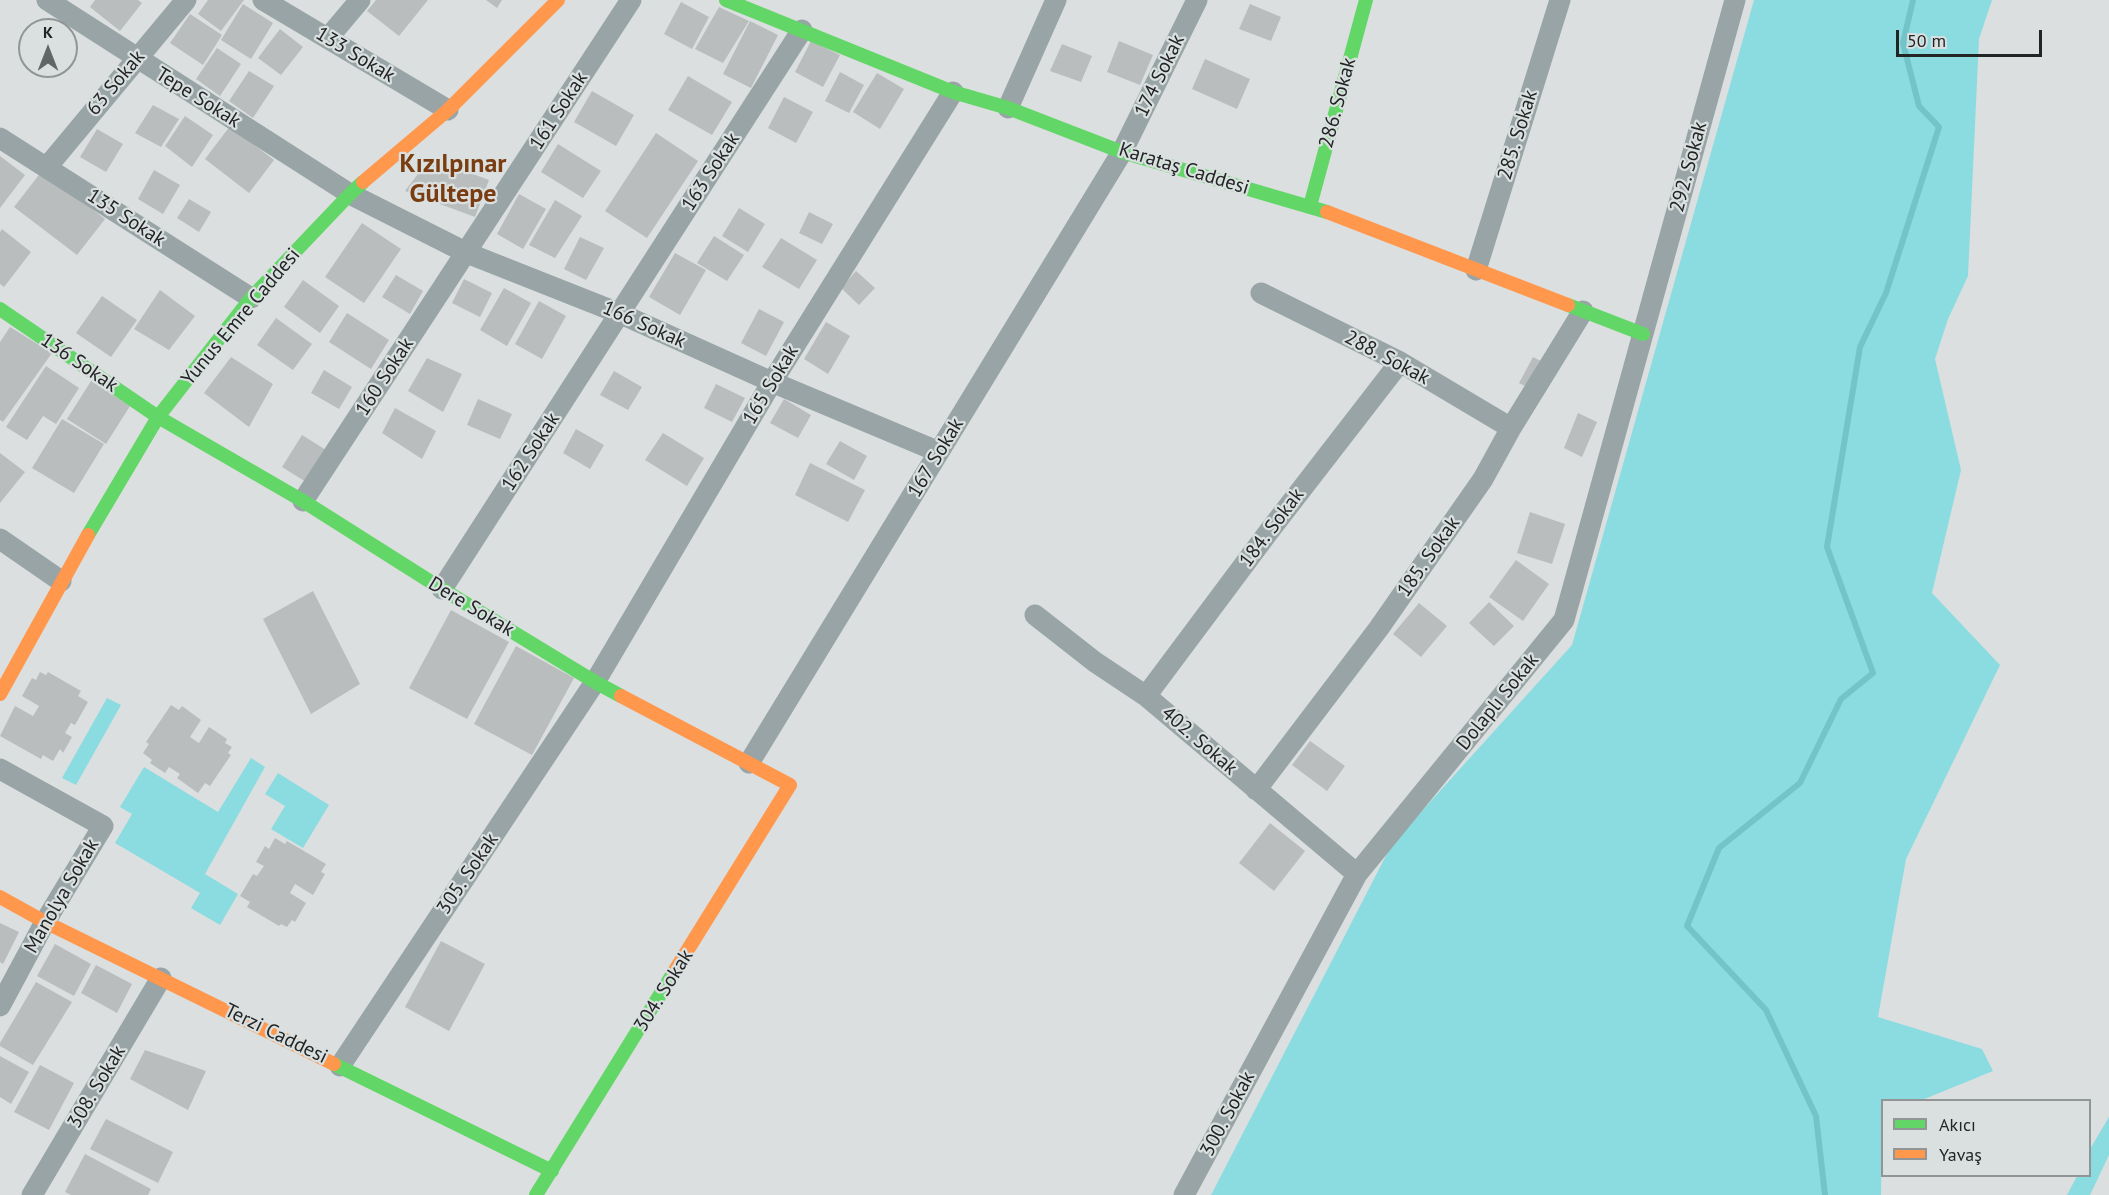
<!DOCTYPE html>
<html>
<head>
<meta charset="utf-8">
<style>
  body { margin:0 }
  #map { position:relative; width:2109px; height:1195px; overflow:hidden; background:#dbdfdf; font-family:"PT Sans",sans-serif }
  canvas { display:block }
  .legend { position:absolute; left:1881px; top:1099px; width:210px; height:78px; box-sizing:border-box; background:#dae0e0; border:2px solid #919595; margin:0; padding:8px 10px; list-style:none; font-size:18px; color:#232525 }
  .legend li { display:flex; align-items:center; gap:12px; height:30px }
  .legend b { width:30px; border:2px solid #919595 }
  .north { position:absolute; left:18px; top:18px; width:60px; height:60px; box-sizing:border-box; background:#dae0e0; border:2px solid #919595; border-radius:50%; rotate:0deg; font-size:16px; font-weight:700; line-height:24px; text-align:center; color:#232525 }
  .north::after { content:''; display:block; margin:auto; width:21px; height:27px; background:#636666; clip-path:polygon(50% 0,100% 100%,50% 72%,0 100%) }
  .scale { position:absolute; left:1896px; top:30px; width:146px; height:27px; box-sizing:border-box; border:3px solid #232525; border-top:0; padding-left:8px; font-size:18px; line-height:21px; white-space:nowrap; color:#232525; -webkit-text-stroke:4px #dae0e0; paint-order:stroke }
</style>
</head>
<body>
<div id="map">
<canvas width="2109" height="1195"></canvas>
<ul class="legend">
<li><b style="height:8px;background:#63d668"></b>Akıcı</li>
<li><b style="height:8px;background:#ff974d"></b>Yavaş</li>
</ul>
<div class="north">K</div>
<div class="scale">50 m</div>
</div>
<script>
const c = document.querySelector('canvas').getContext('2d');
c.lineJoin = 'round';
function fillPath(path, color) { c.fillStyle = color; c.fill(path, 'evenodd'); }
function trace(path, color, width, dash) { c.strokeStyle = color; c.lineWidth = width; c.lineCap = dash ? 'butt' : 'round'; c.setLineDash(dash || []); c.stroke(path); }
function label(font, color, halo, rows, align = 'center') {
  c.font = font + ' "PT Sans",sans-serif'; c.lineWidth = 4.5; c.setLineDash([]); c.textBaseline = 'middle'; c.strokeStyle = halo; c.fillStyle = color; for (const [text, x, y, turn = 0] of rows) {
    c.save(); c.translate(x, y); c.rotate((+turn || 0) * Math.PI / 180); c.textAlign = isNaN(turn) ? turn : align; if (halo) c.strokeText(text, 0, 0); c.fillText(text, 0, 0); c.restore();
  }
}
fillPath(new Path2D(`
  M1754,0H1992L1979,39L1968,276L1948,319L1935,359L1961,470L1932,593L2000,665L1906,859L1878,1017L1982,1049L1993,1071L1922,1100H1882L1881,1195H1211L1392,844L1572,645Z
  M107,698L121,705L76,785L62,778Z
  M251,758L265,767L205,874L238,894L220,925L191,908L200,893L115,843L132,814L120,807L144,767L218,812Z
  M278,773L329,805L303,848L271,829L285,806L265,794Z
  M2109,1117V1155L2090,1195H2067L2077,1176H2090V1149Z`), '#8bdce1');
trace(new Path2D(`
  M1825,1195L1816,1116L1766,1010L1687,926L1719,848L1800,783L1841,699L1873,673L1827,547L1860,347L1886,293L1939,127L1919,106L1903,43L1913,0`), '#73c4c9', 6);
fillPath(new Path2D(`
  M95,0H138L142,3L120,31L90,7Z
  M208,0H244L221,31L198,14Z
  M376,0H428L399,36L367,11Z
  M486,0H502L497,8Z
  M681,2L709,17L692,49L664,34Z
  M243,4L273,23L251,59L221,40Z
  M1250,4L1281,17L1271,41L1239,29Z
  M719,7L749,21L723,63L695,49Z
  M190,14L222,35L203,65L170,43Z
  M750,21L778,35L751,88L723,74Z
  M280,29L303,47L281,75L258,58Z
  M811,41L840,55L823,87L795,72Z
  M1119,41L1153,55L1140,85L1107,72Z
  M1062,44L1092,56L1081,82L1050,71Z
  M217,48L241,64L220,96L196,79Z
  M1205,59L1250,79L1237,109L1192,89Z
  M249,71L274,86L253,118L229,101Z
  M840,72L864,85L849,113L825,101Z
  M877,73L904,89L880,129L853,112Z
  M688,76L732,102L712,135L668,110Z
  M592,91L634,115L616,146L574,122Z
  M784,97L813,112L796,143L768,128Z
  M153,105L179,119L161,147L135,133Z
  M185,116L213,135L192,167L165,146Z
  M230,126L274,160L249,193L205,159Z
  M97,129L123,144L106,172L80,157Z
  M656,133L698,161L647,238L605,211Z
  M558,144L601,171L583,198L541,172Z
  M0,156L25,175L0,208Z
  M430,158L489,180L475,217L405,191Z
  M154,170L180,185L163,214L138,199Z
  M42,171L105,219L77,255L14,207Z
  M519,194L546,209L523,249L497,234Z
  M189,199L211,212L199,232L177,218Z
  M555,200L582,216L555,258L529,245Z
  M739,208L765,224L748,252L722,236Z
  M809,212L833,224L822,244L799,233Z
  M362,223L401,249L364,303L325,277Z
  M2,229L31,252L4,287L0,284V232Z
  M714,236L744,255L727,281L697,263Z
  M580,237L604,248L586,280L564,269Z
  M781,238L817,260L799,289L762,267Z
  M675,253L706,270L680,315L649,297Z
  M856,271L875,288L859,305L841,288Z
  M396,275L423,291L410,314L382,297Z
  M464,279L492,293L480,317L452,303Z
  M303,280L339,306L320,333L284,307Z
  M504,288L531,303L507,346L480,330Z
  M160,290L195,316L169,350L134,329Z
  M102,296L137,320L111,357L76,333Z
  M539,301L566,316L542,359L515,344Z
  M759,309L784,322L766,356L741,343Z
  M347,313L389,340L371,369L329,342Z
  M276,318L312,344L293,370L257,345Z
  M826,322L850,336L828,374L804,359Z
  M10,327L52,353L3,422L0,420V342Z
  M231,357L273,384L249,427L204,393Z
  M1533,357L1545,363L1531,389L1519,383Z
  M427,358L462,374L443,412L408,391Z
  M46,366L79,388L56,424L43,416L27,440L6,427Z
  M324,370L352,387L339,409L311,393Z
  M614,371L642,387L628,410L600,395Z
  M91,381L130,406L106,444L67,419Z
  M716,384L745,398L732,422L704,408Z
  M478,399L512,414L500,439L467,425Z
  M784,399L811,415L798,438L770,423Z
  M395,408L436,431L422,459L382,433Z
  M1578,413L1597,422L1582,457L1564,448Z
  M62,419L104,444L74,493L32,468Z
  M576,429L604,445L590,469L563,453Z
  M663,433L704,458L687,486L645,460Z
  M302,435L326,450L306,482L282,467Z
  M840,441L867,456L854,480L826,464Z
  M0,453L25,472L0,503Z
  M810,463L865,490L848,522L795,495Z
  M1530,512L1565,524L1552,564L1517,553Z
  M1516,560L1549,584L1523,621L1489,597Z
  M313,591L360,684L311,714L263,619Z
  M1489,602L1514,626L1494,646L1469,623Z
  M1419,603L1447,626L1421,657L1393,634Z
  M451,610L509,642L467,719L409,688Z
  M516,646L574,678L532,755L474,724Z
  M40,672L46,675L48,672L81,691L78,696L88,702L75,725L71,723L65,733L72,737L63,753L60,749L53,761L43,755L41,759L0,736L15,706L33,716L39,706L22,696L32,678L36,680Z
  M171,705L179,710L182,706L201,720L190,737L199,743L209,727L227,739L225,743L232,747L228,753L231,755L210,786L205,783L198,793L177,778L180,774L169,767L165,773L150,763L152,760L143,753L149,744L146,742Z
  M1310,741L1345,766L1327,791L1292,765Z
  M1270,823L1305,851L1274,891L1239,863Z
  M275,838L285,844L287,841L326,864L321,872L325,874L313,895L295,884L290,893L306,903L295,922L292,920L287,927L281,924L279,926L247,907L250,902L240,896L253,874L257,876L264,866L256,862L265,846L269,849Z
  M0,923L19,932L3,964L0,962Z
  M441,941L485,964L449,1031L405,1007Z
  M55,944L91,964L74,996L37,976Z
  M96,965L132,984L117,1013L81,993Z
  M36,982L72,1002L33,1065L0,1046V1043Z
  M145,1050L206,1071L188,1110L130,1079Z
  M0,1056L29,1072L11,1104L0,1097Z
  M40,1065L74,1083L49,1130L14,1112Z
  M106,1119L173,1152L158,1183L90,1149Z
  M85,1154L151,1189L148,1195H71L65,1192Z`), '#babdbd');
trace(new Path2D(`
  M47,0L350,194L467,253L621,314L772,382L939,452
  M263,0L448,110
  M328,38L360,0
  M1008,108L1056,0
  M0,138L251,298
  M47,167L186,0
  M1476,270L1560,0
  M1261,293L1400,362L1511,428
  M303,501L631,0
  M0,539L61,581
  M442,589L802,30
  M1035,615L1095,662L1146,696L1357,874
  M1146,696L1270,530L1400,362
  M749,763L1122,152L1197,0
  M0,769L103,826L45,922L0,1006
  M1256,790L1379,628L1483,479L1511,428L1583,311
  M340,1066L595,682L772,382L953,92
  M32,1195L161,978
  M1184,1195L1357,874L1564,620L1735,0`), '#98a4a5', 21);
trace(new Path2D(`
  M726,0L953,92L1008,108L1122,152L1327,212
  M1310,206L1366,0
  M1568,305L1643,334
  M0,309L158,417L303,501L442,589L595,682L621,696
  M88,535L158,417L251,298L350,194L363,182
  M334,1064L552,1171
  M536,1195L674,972`), '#63d668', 14);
trace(new Path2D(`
  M363,182L448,110L558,0
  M1327,212L1568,305
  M0,694L88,535
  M621,696L790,785L674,972
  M0,897L45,922L334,1064`), '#ff974d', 14);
label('20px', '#232525', '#dae0e0', [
  ["133 Sokak",355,55,31],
  ["174 Sokak",1160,76,-64],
  ["63 Sokak",116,83,-50],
  ["Tepe Sokak",198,98,32],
  ["286. Sokak",1338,103,-75],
  ["161 Sokak",559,111,-57],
  ["285. Sokak",1518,135,-73],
  ["292. Sokak",1689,167,-75],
  ["Karataş Caddesi",1184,169,17],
  ["163 Sokak",711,172,-57],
  ["135 Sokak",126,218,33],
  ["Yunus Emre Caddesi",241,317,-50],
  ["166 Sokak",644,325,24],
  ["288. Sokak",1387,358,28],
  ["136 Sokak",79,363,34],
  ["160 Sokak",385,377,-57],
  ["165 Sokak",771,385,-59],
  ["162 Sokak",531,452,-57],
  ["167 Sokak",936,458,-59],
  ["184. Sokak",1272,528,-53],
  ["185. Sokak",1429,557,-55],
  ["Dere Sokak",471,607,31],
  ["Dolaplı Sokak",1498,702,-51],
  ["402. Sokak",1199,741,41],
  ["305. Sokak",468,874,-56],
  ["Manolya Sokak",62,896,-60],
  ["304. Sokak",664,991,-58],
  ["Terzi Caddesi",276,1034,26],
  ["308. Sokak",97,1087,-59],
  ["300. Sokak",1228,1114,-62]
]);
label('bold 26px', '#7a3d11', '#dae0e0', [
  ["Kızılpınar",453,165],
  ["Gültepe",453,195]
]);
</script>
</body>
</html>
